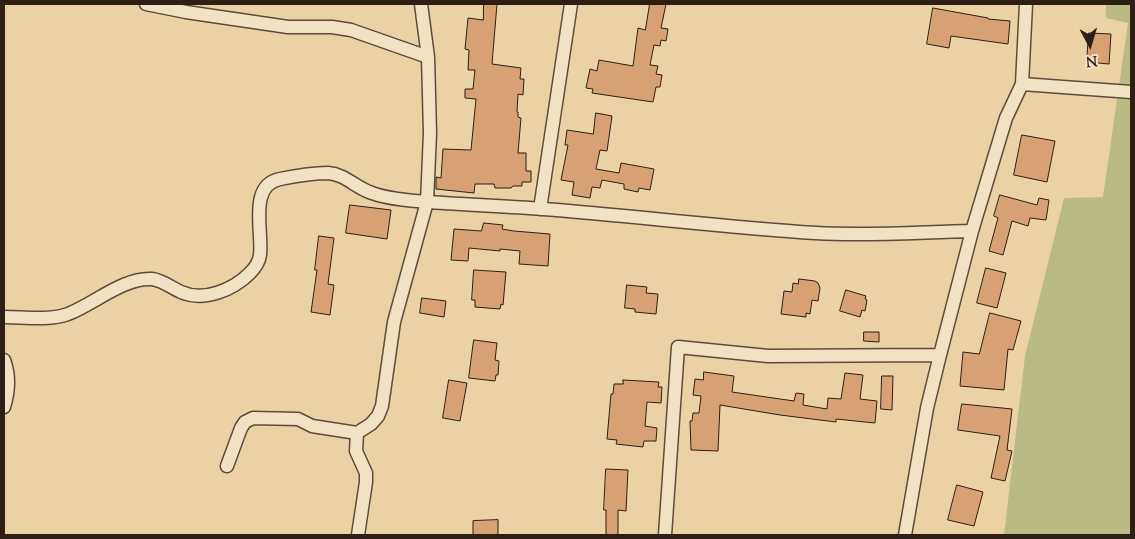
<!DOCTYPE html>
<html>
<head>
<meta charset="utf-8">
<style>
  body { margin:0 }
  #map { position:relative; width:1135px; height:539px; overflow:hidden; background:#ead2a4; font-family:"Sorts Mill Goudy",serif }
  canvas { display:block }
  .frame { position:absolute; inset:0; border:5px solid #2d1f15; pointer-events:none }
  .north { position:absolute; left:1065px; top:20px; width:50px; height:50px; -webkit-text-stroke:4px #f1e2c4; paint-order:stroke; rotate:174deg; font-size:14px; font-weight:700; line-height:20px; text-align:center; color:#2d1f15 }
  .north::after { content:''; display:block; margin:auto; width:18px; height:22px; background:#2d1f15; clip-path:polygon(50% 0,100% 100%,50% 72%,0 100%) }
</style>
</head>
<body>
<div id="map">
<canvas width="1135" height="539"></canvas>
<div class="frame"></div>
<div class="north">N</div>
</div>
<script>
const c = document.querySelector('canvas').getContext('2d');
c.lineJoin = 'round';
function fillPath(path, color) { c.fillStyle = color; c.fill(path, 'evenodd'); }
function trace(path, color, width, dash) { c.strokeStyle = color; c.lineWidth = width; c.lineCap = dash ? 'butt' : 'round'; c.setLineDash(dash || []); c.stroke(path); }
fillPath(new Path2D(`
  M1106,4H1131V535H1004L1025,356L1064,198L1103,197L1128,23L1106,18Z`), '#babb84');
const building = new Path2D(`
  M484,4H497L492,64L521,68L520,79H524L523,95L518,94L517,112H518V117L521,118L518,153H526V171H531V182H522V186H513L511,188H495L494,184H475L474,193L436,189V177L441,178L443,149L471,150L476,99L465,98V89H473L475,70H468L469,50L465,49L468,18L483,20Z
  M650,4H666L661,28L668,29L666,41L661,40L660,46L654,45L650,65L658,66L656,74L662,75L660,87H656L653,102L592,93L593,89L586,88L590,69L597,71L599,60L633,66L638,28L645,30Z
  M933,8L988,18V19L1010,21L1008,44L951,36L949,48L927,44Z
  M1089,33L1111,34L1109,64L1087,62Z
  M596,113L612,116L607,151L600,150L596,169L619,173L621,163L654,169L650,190L639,188L638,192L624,189V184L602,180L600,188L592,187L590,198L572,195L574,182L561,180L568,145H565L567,130L593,134Z
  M1022,135L1055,141L1047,182L1014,175Z
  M1000,195L1037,205L1039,198L1049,200L1046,220L1030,218L1028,226L1012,221L1003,255L989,251L998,218L994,216Z
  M350,205L391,210L387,239L346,233Z
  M484,223L503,225L502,229L514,231L550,234L548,266L519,264L520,251L500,249V251L469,248L468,261L451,260L454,229L481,231Z
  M319,236L334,238L328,284L334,285L330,315L311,312L317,270H315Z
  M986,268L1006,273L997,308L977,303Z
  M474,270L506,272L503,305L501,304L500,309L475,307V300H472Z
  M799,279L815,281L818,283L820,288L818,301L812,300L810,314L806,313V317L781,314L784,291L792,292L793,283L798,284Z
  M627,285L647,287L646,293L658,294L656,314L635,312V309L625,308Z
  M846,290L866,296L865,299L867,300L865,311L862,310L860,317L840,311Z
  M422,298L446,301L444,317L420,313Z
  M990,313L1021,321L1013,350L1008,349L1004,390L960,386L963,352L979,354Z
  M864,332H879V342L864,341Z
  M474,340L497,343L495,360L499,361L498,375H496L495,381L469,378Z
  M704,372L734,376L732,392L794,401L796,393L804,394L803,405L827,409L828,398L841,399L845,373L863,375L860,399L877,401L875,423L836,419V422L780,415L720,405L718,451L691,450L690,421H692L693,413H699L701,396L693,395L695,379L703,380Z
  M882,376H893L892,410L881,409Z
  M449,380L467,383L460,421L443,418Z
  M623,380L659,382L658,387H662L661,403L647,402L645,426L657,428L656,441H644L643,447L616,444L617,440L607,439L611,394H613L614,384H623Z
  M962,404L1012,409L1007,450L1012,451L1005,481L991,478L1000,436L958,430Z
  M606,469L628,470L626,511L618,510V535H606V510H604Z
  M957,485L983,492L974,526L948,520Z
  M498,520V535H473V521Z`);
fillPath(building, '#d8a174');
trace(building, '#2d1f15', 1);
const minor = new Path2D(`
  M146,4L186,12L288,27H332L351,30L428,57
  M1022,84L1131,92
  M540,209L571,4
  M4,317C24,317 48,321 68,314C94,304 124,277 152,279C162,280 172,288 181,292C204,302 233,290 250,273C255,268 259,262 260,255C263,232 248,185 280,179C295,176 313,173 328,173C345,174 356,188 372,193C388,199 413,201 430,202C468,205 505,206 543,209C634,216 725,227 816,233C868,236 921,232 972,231
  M4,360C10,376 9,391 4,407
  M357,433L356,451L366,473V482L358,535
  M227,466L241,428L245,422L253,418L298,419L312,426L357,433L371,424L378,416L382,406L394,322L427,202L430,133L428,57L421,4
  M665,535L678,347L768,356L940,355
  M905,535L927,408L940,355L972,231L1006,118L1022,84L1026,4`);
trace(minor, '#5c4c39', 15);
trace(minor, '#f1e2c4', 12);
</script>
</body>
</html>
